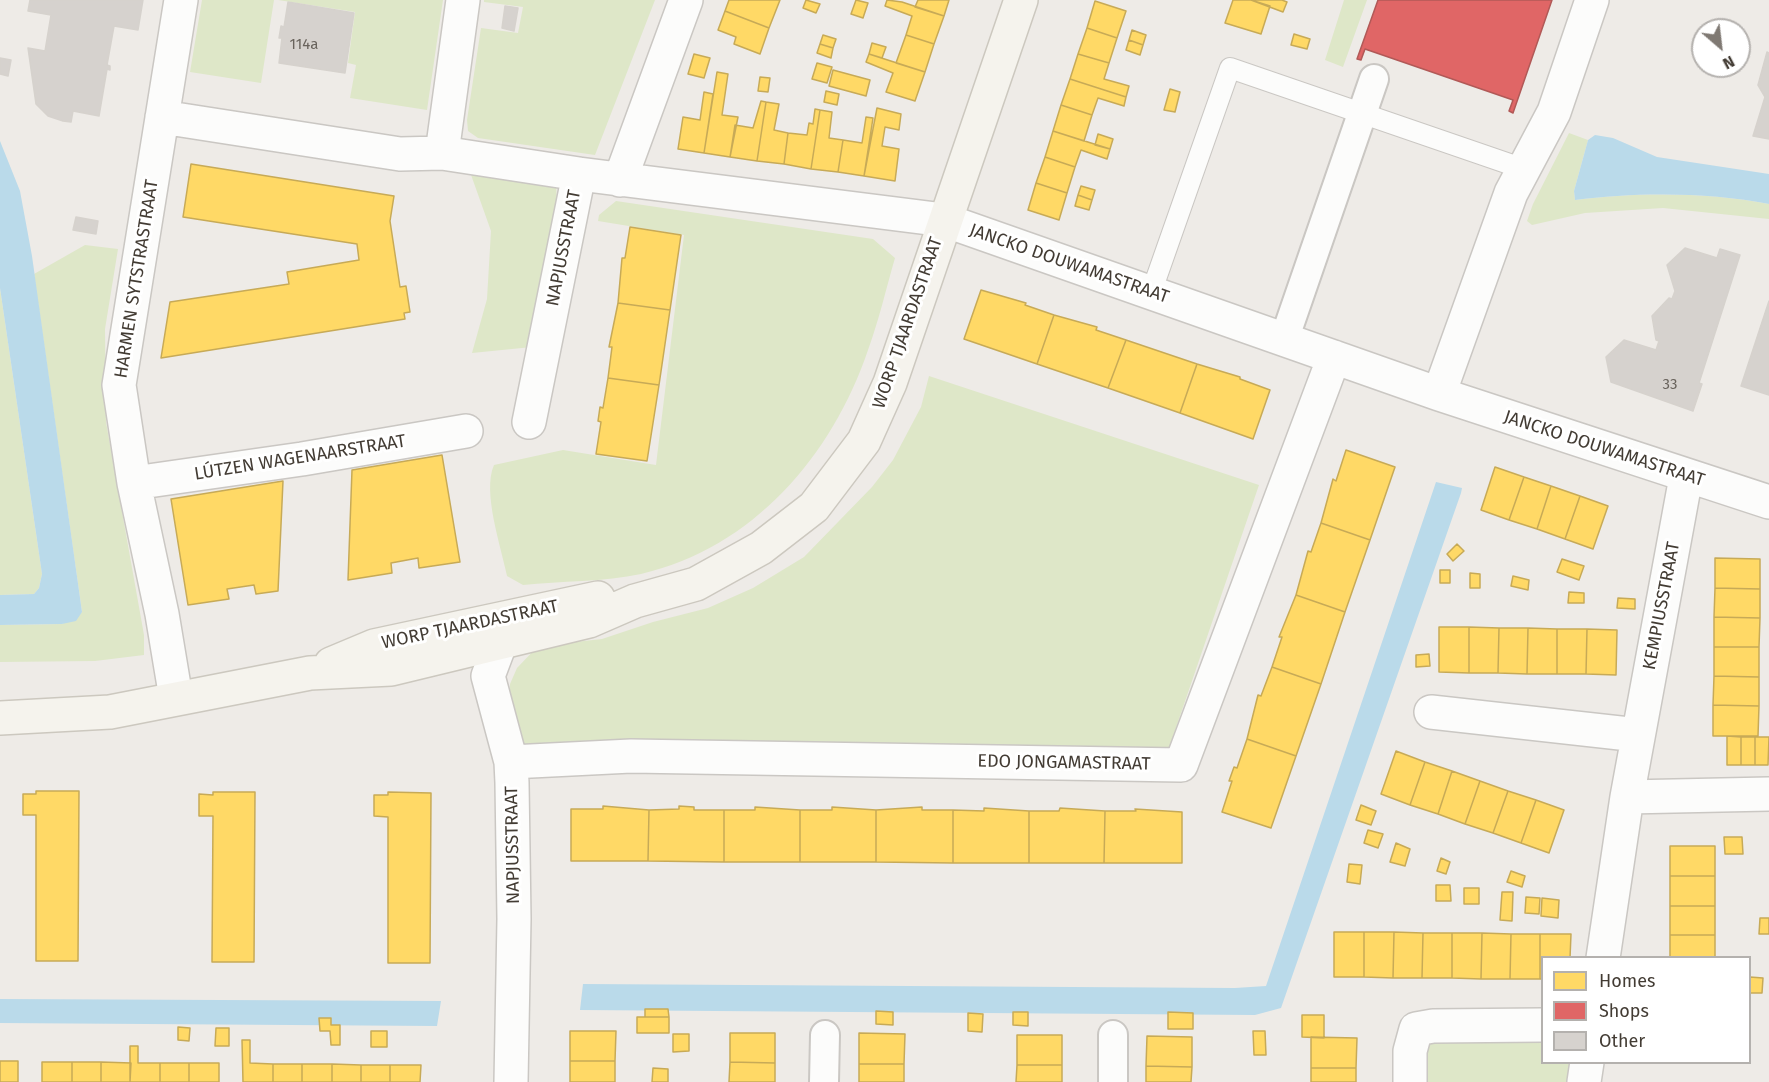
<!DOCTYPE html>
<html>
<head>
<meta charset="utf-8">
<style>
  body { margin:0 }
  #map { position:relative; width:1769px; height:1082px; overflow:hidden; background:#eeebe7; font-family:"Fira Sans",sans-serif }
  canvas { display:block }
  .legend { position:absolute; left:1541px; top:956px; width:210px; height:108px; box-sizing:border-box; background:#fff; border:2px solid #b4b1ae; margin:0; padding:8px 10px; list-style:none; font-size:18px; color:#433c34 }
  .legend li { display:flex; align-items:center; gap:12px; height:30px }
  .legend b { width:30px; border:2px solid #b4b1ae }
  .north { position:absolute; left:1691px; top:18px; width:60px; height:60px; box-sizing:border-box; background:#fff; border:2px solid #b4b1ae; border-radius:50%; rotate:152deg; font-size:16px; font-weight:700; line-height:24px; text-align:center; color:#433c34 }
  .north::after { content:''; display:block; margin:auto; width:21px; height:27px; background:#7f7973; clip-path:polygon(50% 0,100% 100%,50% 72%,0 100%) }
</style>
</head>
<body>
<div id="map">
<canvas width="1769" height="1082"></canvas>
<ul class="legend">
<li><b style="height:16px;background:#ffd966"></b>Homes</li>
<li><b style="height:16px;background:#e06666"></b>Shops</li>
<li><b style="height:16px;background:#d6d2ce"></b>Other</li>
</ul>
<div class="north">N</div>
</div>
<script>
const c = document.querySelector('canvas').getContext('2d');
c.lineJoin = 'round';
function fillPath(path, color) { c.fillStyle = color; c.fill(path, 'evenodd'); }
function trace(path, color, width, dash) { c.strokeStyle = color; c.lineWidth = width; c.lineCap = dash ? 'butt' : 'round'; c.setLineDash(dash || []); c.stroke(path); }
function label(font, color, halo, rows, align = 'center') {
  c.font = font + ' "Fira Sans",sans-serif'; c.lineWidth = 6; c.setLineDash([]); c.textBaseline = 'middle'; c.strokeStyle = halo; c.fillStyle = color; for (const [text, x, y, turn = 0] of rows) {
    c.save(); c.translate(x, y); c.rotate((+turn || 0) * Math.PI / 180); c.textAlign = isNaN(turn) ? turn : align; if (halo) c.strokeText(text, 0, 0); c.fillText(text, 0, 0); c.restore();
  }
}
fillPath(new Path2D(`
  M202,0H274L261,83L190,72Z
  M278,0H443L427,110L350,98L356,65L348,63L355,12Z
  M484,0H655L595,155L478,138L468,131L467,120L481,28L518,33L523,7L484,2Z
  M1344,0H1367L1343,67L1325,60Z
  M1569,133L1588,140L1574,191L1575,200C1635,192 1710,192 1769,204V219L1663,208L1585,213L1532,225L1527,221L1533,204Z
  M470,172L556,181L557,206L532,347L472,353L487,299L491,231Z
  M616,201L873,239L895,258C886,289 879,320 868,350C832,456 753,548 641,574C605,582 560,581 523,585L507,576C501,546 482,492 494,465L563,450L656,465L684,235L598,221L599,215Z
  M85,245L118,249L105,329L106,422L144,635V655L95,661L0,662V625L62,624L82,612L34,274Z
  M0,288L42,574L39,588L34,594L0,595Z
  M929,376L1259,485L1167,754L520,756L509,705L510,684L517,668L538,646L602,639L653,622L708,608L753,588L804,557L872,487L893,460L921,407Z
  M1426,1035H1542V1062L1572,1063L1569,1082H1426Z`), '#dee7c8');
fillPath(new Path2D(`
  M1595,135L1613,138L1657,157L1769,174V204C1710,192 1635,192 1575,200L1574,191L1588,140Z
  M0,141L20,191L32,256L82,612L76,621L62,624L0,625V595L34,594L39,588L42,574L0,288Z
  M1436,482L1462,488L1461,493L1281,1008L1255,1015L580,1010L583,984L1235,988L1266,986Z
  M0,999L441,1001L437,1026L0,1023Z`), '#badaea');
const homes = new Path2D(`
  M729,0H780L769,28L725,11Z
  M806,0L820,4L816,13L803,8Z
  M856,0L868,3L863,18L851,14Z
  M887,0L902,2L944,16L934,44L906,35L912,16L885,6Z
  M918,0H949L944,16L915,7Z
  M1233,0H1251L1270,6L1261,34L1225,23Z
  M1251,0H1282L1287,2L1283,12Z
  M1095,1L1126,11L1117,38L1087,28Z
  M725,11L769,28L760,54L734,44L736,37L718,30Z
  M1087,28L1117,38L1109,63L1078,54Z
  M1132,30L1146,35L1143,45L1129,40Z
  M1294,34L1310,39L1307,49L1291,45Z
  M823,35L836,39L833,48L820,44Z
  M906,35L934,44L925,72L896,63Z
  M1129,40L1143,45L1140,55L1126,50Z
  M872,43L886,47L882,58L869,54Z
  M820,44L833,48L831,58L817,53Z
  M694,54L710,58L704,78L688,74Z
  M869,54L925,72L915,101L886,92L893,73L866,62Z
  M1078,54L1109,63L1104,79L1129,86L1126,97L1070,79Z
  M817,63L832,67L827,83L812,79Z
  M833,70L870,80L866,96L829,86Z
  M717,72L728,74L722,115L738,117L730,157L704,153Z
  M760,77L770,78L768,92L758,91Z
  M1070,79L1126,97L1124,106L1098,98L1092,115L1061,105Z
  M1170,89L1180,92L1175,112L1164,110Z
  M826,91L839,94L837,105L824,102Z
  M704,92L713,94L704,153L678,149L683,117L700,120Z
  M761,101L766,102L757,161L730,157L735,125L753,128Z
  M766,102L779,104L774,130L788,133L784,164L757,161Z
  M1061,105L1092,115L1084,141L1053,131Z
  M877,108L901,114L899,130L885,127L882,146L899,149L895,181L864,176Z
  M815,109L820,110L811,169L784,164L788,133L807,135L809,123L813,124Z
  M820,110L832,112L829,138L843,140L838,172L811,169Z
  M866,117L873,118L864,176L838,172L843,140L862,143Z
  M1053,131L1110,149L1107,159L1081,150L1075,167L1045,157Z
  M1098,134L1113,139L1110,149L1095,145Z
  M1045,157L1075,167L1067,193L1036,183Z
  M191,164L394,196L390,221L400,287L406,286L410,312L404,313L405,319L161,358L170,302L289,284L287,272L359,260L357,244L183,217Z
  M1036,183L1067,193L1059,220L1028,210Z
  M1081,186L1095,190L1092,200L1078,195Z
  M1078,195L1092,200L1089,210L1075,206Z
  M630,227L681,235L670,310L618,303L622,258H625Z
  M981,290L1026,303L1025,305L1054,315L1037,364L964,339Z
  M618,303L670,310L659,385L608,378L612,347H609Z
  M1054,315L1097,327L1096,330L1126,340L1108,388L1037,364Z
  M1126,340L1197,364L1180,413L1108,388Z
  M1197,364L1240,377V379L1270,390L1253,439L1180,413Z
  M608,378L659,385L647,461L596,454L601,422L598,421L600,407L603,408Z
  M1346,450L1395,467L1370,540L1321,523L1333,479L1336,481Z
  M442,455L460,562L419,568L418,558L391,563L392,573L348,580L352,470Z
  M1495,467L1524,477L1509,520L1481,510Z
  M1524,477L1551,486L1537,529L1509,520Z
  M283,481L278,591L256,594L254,585L227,589L229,599L188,605L171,499Z
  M1551,486L1580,496L1565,539L1537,529Z
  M1580,496L1608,506L1593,549L1565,539Z
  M1321,523L1370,540L1345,612L1296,595L1308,551L1311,552Z
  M1457,544L1464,551L1453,561L1447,554Z
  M1715,558L1760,559V589L1715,588Z
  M1562,559L1584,566L1579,580L1557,572Z
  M1440,570H1450V583H1440Z
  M1470,573L1480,574V588H1470Z
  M1513,576L1529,580L1528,590L1511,586Z
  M1715,588L1760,589V618L1714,617Z
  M1569,592L1584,593V603H1568Z
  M1296,595L1345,612L1321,684L1272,667L1282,637H1279Z
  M1618,598L1635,599V609L1617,608Z
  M1714,617L1760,618L1759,647H1714Z
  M1439,627H1469V673L1439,672Z
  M1469,627L1499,628L1498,673H1469Z
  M1499,628H1528L1527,674L1498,673Z
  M1528,628L1557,629V674H1527Z
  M1557,629H1587L1586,674H1557Z
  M1587,629L1617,630L1616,675L1586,674Z
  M1714,647H1759V677L1714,676Z
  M1429,654L1430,666L1416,667V655Z
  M1272,667L1321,684L1296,756L1247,739L1258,695L1261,696Z
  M1714,676L1759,677V706L1713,705Z
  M1713,705L1759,706L1758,736H1713Z
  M1727,736L1741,737V765H1727Z
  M1741,737H1755V765H1741Z
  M1755,737H1769L1768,765H1755Z
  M1247,739L1296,756L1271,828L1222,812L1232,781H1229L1234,767L1237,768Z
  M1396,751L1425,762L1410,805L1381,794Z
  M1425,762L1452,771L1438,814L1410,805Z
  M1452,771L1480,781L1465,824L1438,814Z
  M1480,781L1508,791L1493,833L1465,824Z
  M36,791H79L78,961H36V815H23V794H36Z
  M1508,791L1536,800L1521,843L1493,833Z
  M213,792H255L254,962H212L213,816H199V794L213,795Z
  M388,792L431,793L430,963H388V817L374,816V795H388Z
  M1536,800L1564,810L1549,853L1521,843Z
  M1361,805L1376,811L1371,825L1356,820Z
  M603,806L649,810L648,861H571V809H603Z
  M679,806L694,807V810H724V862L648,861L649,810L679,809Z
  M755,807L800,810V862H724V810H755Z
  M832,807L876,810V862H800V810H832Z
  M922,807V810H953V863L876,862V810Z
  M984,808L1029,811V863H953V810L984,811Z
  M1060,808L1105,811L1104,863H1029V811H1059Z
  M1135,809L1182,812V863H1104L1105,811H1136Z
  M1368,830L1383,834L1378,848L1364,843Z
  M1724,837H1742L1743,854H1725Z
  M1396,843L1410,849L1405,866L1390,862Z
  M1670,846H1715V876H1670Z
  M1441,858L1450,862L1446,874L1437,871Z
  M1349,864L1362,865L1360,884L1347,882Z
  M1511,871L1525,876L1522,887L1507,882Z
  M1670,876H1715V906H1670Z
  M1436,885H1450L1451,901H1436Z
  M1464,888H1479V904H1464Z
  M1502,892H1513L1512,921L1500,920Z
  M1526,897L1540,898L1539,914L1525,913Z
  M1542,898L1559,900L1558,918L1541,916Z
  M1670,906H1715V935H1670Z
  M1760,918H1769V934H1759Z
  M1334,932H1364V977H1334Z
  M1364,932H1394L1393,978L1364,977Z
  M1394,932L1423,933L1422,978H1393Z
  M1423,933H1452V978H1422Z
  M1452,933H1482L1481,979L1452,978Z
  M1482,933L1511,934L1510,979H1481Z
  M1511,934H1540V979H1510Z
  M1540,934H1571L1570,958H1542V979H1540Z
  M1670,935H1715V958H1670Z
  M1750,977L1763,978L1762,993H1750Z
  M645,1009H668L669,1017H645Z
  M876,1011L893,1012V1025L876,1024Z
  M1013,1012H1028V1026L1013,1025Z
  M1168,1012L1193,1013V1029H1168Z
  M968,1013L983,1014L982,1032L968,1031Z
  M1302,1015H1324V1038L1302,1037Z
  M637,1017H669V1033H637Z
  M319,1018H331V1025H340V1045H331L330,1031H320Z
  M178,1027L190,1028L189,1041L178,1040Z
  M216,1028H229V1046H215Z
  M371,1031H387V1047H371Z
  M570,1031H616L615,1061H570Z
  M1253,1031H1265L1266,1055H1254Z
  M730,1033H775V1063L730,1062Z
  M859,1033L905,1034L904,1064H859Z
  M673,1034H689V1051L673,1052Z
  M1017,1035H1062V1065H1017Z
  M1147,1036L1192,1037V1067L1146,1066Z
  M1311,1037L1357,1038L1356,1068H1311Z
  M242,1040H250V1063L273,1064V1082H243Z
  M130,1046H138V1063H160V1082H130Z
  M0,1061H18V1082H0Z
  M570,1061H615V1082H570Z
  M42,1062H72V1082H42Z
  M72,1062H101V1082H72Z
  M101,1062L131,1063L130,1082H101Z
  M730,1062L775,1063V1082H729Z
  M160,1063H189V1082H160Z
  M189,1063H219V1082H189Z
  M273,1064H302V1082H273Z
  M302,1064H332V1082H302Z
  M332,1064L361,1065V1082H332Z
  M859,1064H904V1082H859Z
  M361,1065H390V1082H361Z
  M390,1065H421L420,1082H390Z
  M1017,1065H1062V1082H1016Z
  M1146,1066L1192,1067L1191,1082H1146Z
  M653,1068L668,1069V1082H652Z
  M1311,1068H1356V1082H1311Z`);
fillPath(homes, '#ffd966');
trace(homes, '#c7aa57', 1.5);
const shops = new Path2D(`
  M1378,0H1552L1513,113L1509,111L1513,100L1365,49L1361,60L1357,59Z`);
fillPath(shops, '#e06666');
trace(shops, '#b15957', 1.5);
const building = new Path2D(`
  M30,0H143L138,30L114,26L107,65L110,66V70L107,69L99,116L73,111L71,122L63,121L48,116L36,104L28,48L45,51L51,15L28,11Z
  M288,2L354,13L345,73L279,63L282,38H279L281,26L284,27Z
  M505,6L518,8L514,31L502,28Z
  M1767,52L1769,53V139L1753,136L1765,97L1758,85Z
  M0,58L11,60L8,76L0,74Z
  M76,217L98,221L96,234L73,230Z
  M1685,248L1717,258L1720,249L1740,255L1699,383L1702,384L1693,411L1611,382L1606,357L1624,340L1656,350L1659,341L1656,340L1652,316L1669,298L1672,299L1675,291L1667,265Z
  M1769,301V395L1741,386Z`);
fillPath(building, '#d6d2ce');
trace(building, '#d6d2cd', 1.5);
const service = new Path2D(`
  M1151,293L1230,68L1524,169`);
const pedestrian = new Path2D(`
  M1284,340L1374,79
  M1113,1035V1082
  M824,1082L825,1035`);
const minor = new Path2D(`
  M162,117L400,154L442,153L579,174L529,422
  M442,153L463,0
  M579,174L944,220L1439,394L1769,502
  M620,180L686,0
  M1439,394L1511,193L1554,112L1592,0
  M134,483L302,459L466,431
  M509,620L488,676L511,762L512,783L514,919L511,1082
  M176,698L162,614L134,483L119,385L181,0
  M1431,712L1638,735
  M511,762L631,756L1181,765L1334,357
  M1627,797L1769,794
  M1603,958L1627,797L1686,477
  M1410,1082V1051L1416,1029L1433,1026L1542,1025
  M1584,1082L1587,1062`);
const secondary = new Path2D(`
  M331,664L374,646L598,598
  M0,718L110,712L310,673L391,669L589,621L635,601L696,584L761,548L814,507L864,441L890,383L1021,0`);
trace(service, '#cac7c3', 22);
trace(pedestrian, '#cac7c3', 32);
trace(minor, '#cac7c3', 36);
trace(secondary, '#ccc8bf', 36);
trace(service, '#fcfcfb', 20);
trace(pedestrian, '#fcfcfb', 28);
trace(minor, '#fcfcfb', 33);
trace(secondary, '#f5f3ed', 33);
label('15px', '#69635c', null, [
  ["114a",304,45],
  ["33",1670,385]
]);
label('18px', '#433c34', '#fff', [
  ["NAPJUSSTRAAT",564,248,-79],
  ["JANCKO DOUWAMASTRAAT",1069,264,19],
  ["HARMEN SYTSTRASTRAAT",137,279,-81],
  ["WORP TJAARDASTRAAT",908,323,-71],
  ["JANCKO DOUWAMASTRAAT",1604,449,18],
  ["LÚTZEN WAGENAARSTRAAT",300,458,-9],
  ["KEMPIUSSTRAAT",1662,606,-79],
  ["WORP TJAARDASTRAAT",470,625,-12],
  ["EDO JONGAMASTRAAT",1064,763,1],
  ["NAPJUSSTRAAT",513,845,-91]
]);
</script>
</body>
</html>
